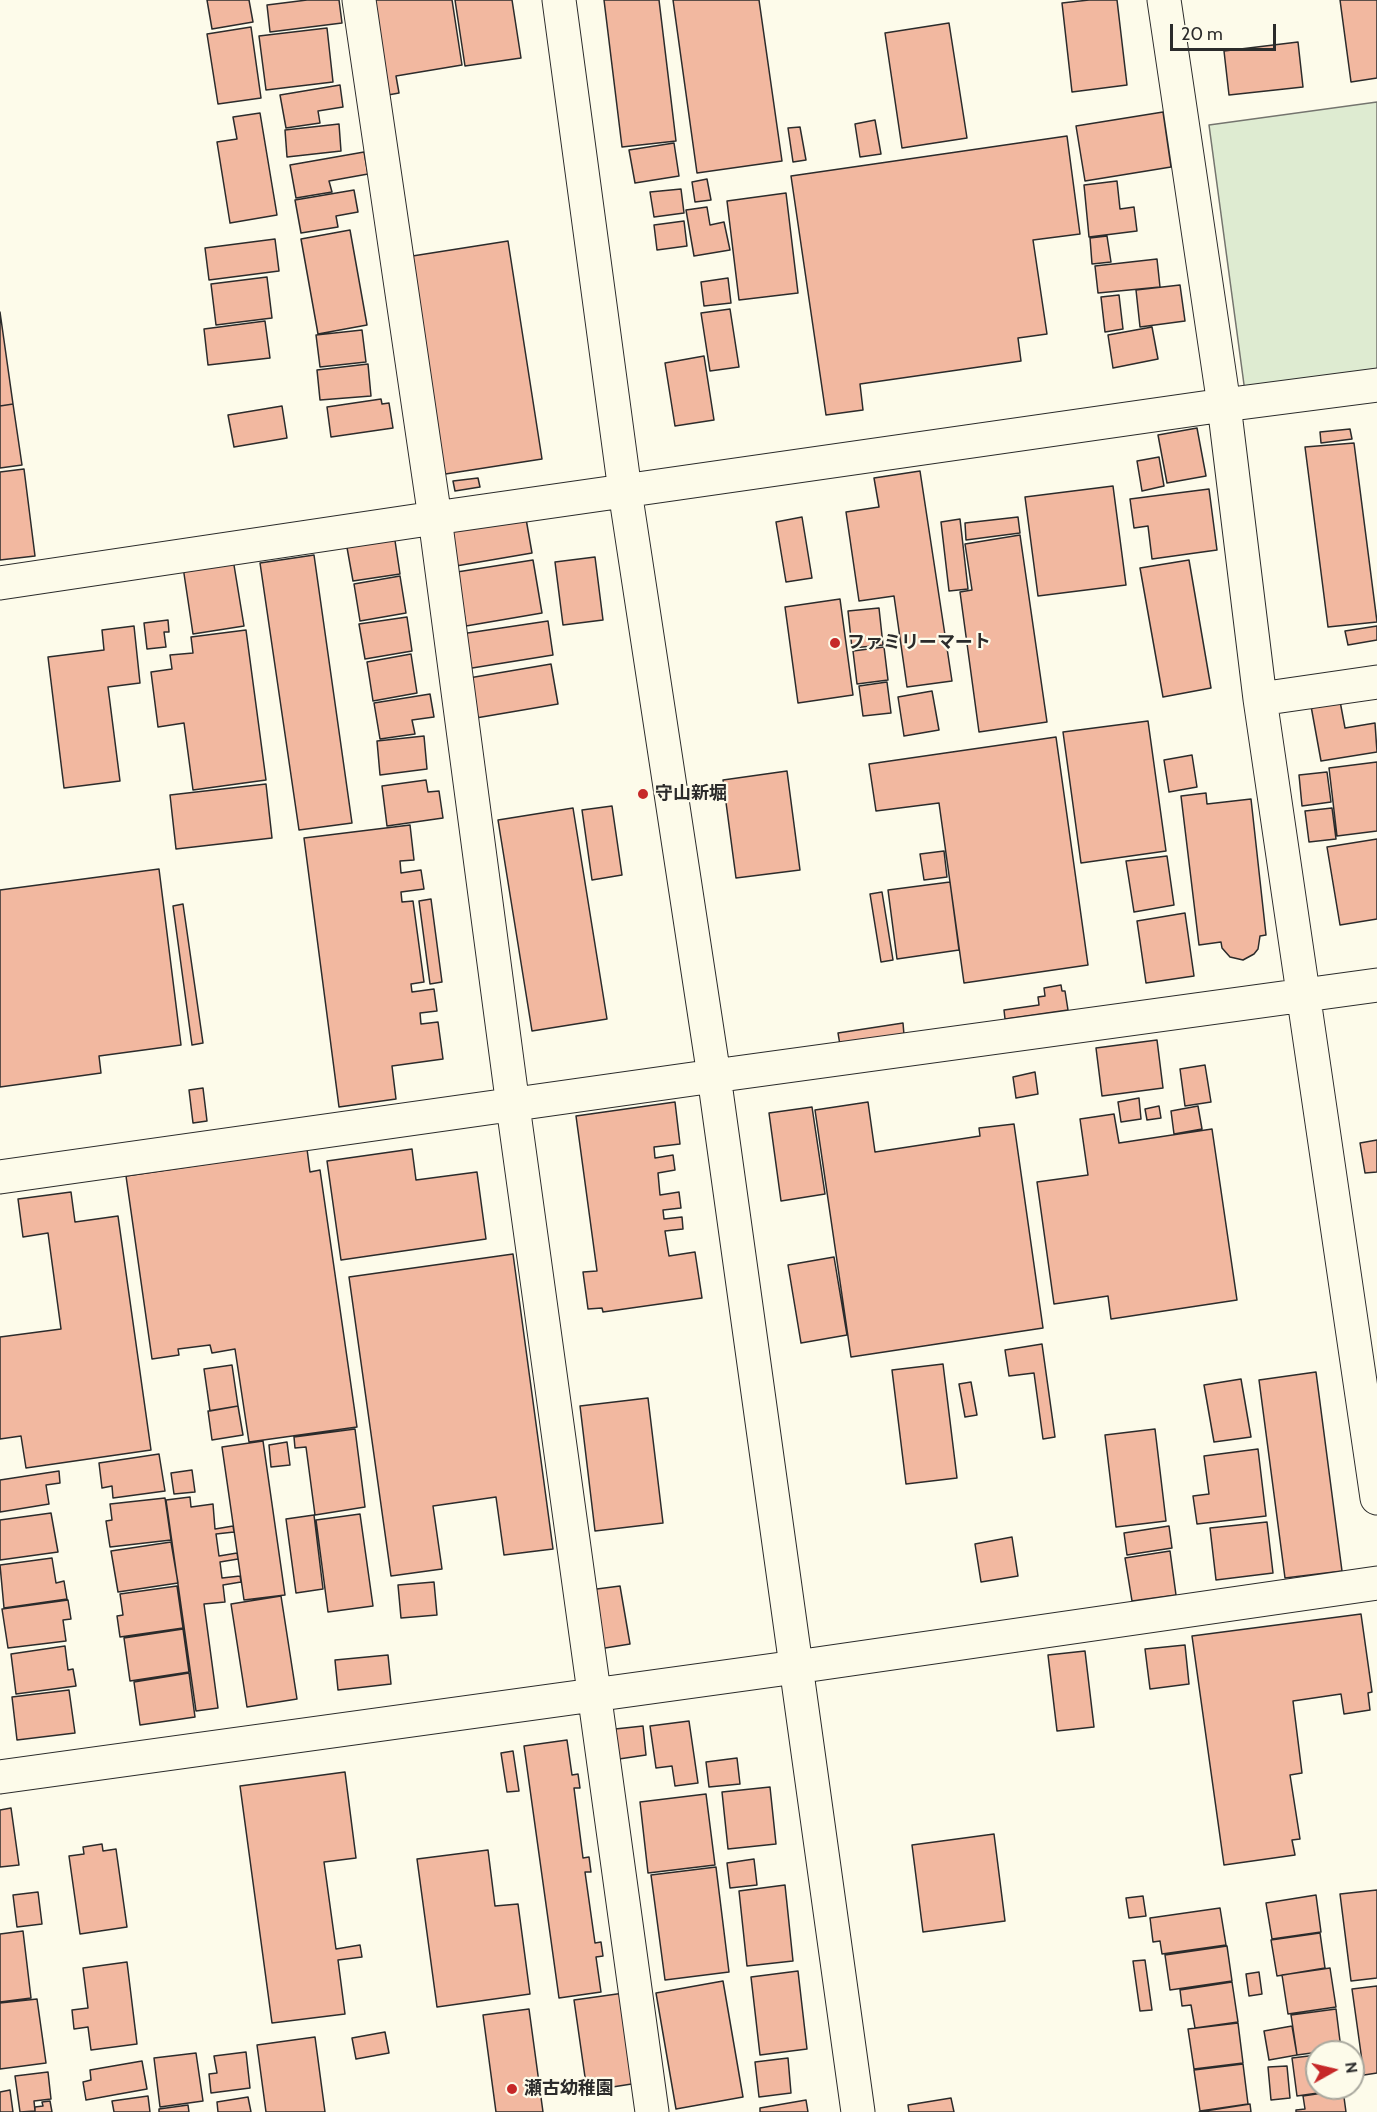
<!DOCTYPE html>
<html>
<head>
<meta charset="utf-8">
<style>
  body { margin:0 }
  #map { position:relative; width:1377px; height:2112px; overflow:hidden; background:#fdfbea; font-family:Cabin,sans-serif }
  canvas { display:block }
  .north { position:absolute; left:1305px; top:2040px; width:60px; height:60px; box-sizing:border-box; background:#fdfbea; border:2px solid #a9a89e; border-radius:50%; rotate:82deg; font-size:16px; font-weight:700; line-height:24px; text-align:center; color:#2b2b2b }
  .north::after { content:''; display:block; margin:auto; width:21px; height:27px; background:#c62828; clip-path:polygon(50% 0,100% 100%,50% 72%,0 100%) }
  .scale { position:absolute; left:1170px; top:24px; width:106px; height:27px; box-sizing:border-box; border:3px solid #2b2b2b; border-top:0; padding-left:8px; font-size:18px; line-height:21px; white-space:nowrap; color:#2b2b2b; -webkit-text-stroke:4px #fdfbea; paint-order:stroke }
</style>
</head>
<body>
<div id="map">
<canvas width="1377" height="2112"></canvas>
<div class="north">N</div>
<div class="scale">20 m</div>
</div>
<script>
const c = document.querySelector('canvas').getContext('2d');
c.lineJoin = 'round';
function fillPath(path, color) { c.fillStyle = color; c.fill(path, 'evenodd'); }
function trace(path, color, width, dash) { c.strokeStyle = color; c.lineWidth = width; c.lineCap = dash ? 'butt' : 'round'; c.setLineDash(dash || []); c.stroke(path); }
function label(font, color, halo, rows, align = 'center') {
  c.font = font + ' Cabin,"Noto Sans JP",sans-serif'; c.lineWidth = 4.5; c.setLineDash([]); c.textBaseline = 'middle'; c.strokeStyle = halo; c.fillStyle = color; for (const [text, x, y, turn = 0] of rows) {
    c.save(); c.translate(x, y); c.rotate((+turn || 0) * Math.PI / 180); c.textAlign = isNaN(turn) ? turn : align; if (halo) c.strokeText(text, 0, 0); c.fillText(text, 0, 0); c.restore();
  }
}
const green = new Path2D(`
  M1377,102V374L1245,392L1209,125Z`);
fillPath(green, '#deebd1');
trace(green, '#74746e', 1.5);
const building = new Path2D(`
  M207,0H249L253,22L212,29Z
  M307,0H339L342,23L270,32L267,5Z
  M362,0H452L462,65L396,76L399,93L377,97Z
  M455,0H512L521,58L465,66Z
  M604,0H659L676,141L622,147Z
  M673,0H759L782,161L697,173Z
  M1089,0H1117L1127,85L1072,92L1062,3Z
  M1340,0H1377V78L1351,82Z
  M949,23L967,138L902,148L885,33Z
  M251,27L261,98L218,104L207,34Z
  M327,28L333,82L266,90L259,36Z
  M1298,42L1303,87L1229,95L1224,51Z
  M340,85L343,107L318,111L320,123L286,128L280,95Z
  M1163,112L1171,167L1085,181L1076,126Z
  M260,113L277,215L230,223L217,142L237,139L233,117Z
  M875,120L881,154L860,157L855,124Z
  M339,124L341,151L287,157L285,130Z
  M800,127L806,160L793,162L788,128Z
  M1067,136L1080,234L1033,240L1047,334L1018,338L1021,361L860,384L863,410L826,415L791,176Z
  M674,143L679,176L635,183L629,150Z
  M364,152L368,174L329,181L332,192L296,198L290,165Z
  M707,179L711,200L695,202L692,182Z
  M1117,181L1120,209L1134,207L1137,231L1089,237L1084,185Z
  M681,189L684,213L654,217L650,192Z
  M354,190L358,212L336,216L338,227L301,233L295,200Z
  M786,193L798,293L739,300L727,201Z
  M707,207L710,225L724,222L730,250L694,256L686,210Z
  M684,221L687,246L657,250L654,225Z
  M350,230L367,325L318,334L301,239Z
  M1107,236L1111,262L1092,264L1090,238Z
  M275,239L279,271L209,280L205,248Z
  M508,241L542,459L439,475L406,257Z
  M1157,259L1160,287L1098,293L1095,266Z
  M267,277L272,318L216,325L211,284Z
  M728,278L731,303L704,306L701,282Z
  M1180,285L1185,321L1140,327L1136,290Z
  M1119,295L1123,329L1105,332L1101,297Z
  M730,309L739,367L710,371L701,313Z
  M0,312L13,404L0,406Z
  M265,321L270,358L208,365L204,329Z
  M1152,327L1158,359L1113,368L1108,335Z
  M362,330L366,362L320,367L316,335Z
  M704,356L714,420L675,426L665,363Z
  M368,364L371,396L320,400L317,370Z
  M381,399L382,404L389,403L393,428L331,437L327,407Z
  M13,404L22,465L0,468V406Z
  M282,406L287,438L234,447L228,415Z
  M1197,428L1206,476L1167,483L1158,435Z
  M1350,429L1352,439L1321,443L1320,432Z
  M1354,443L1377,622L1328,627L1305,447Z
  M1159,457L1164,486L1142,491L1137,461Z
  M24,469L35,556L0,560V472Z
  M920,471L952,681L907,687L894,596L859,601L846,512L879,507L874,478Z
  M478,478L480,487L455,491L453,481Z
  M1113,486L1126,585L1038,596L1025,497Z
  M1209,489L1217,550L1152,559L1148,526L1134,528L1130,499Z
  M525,513L532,553L456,566L450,526Z
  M802,517L812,578L786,582L776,522Z
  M1018,517L1020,533L966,540L965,523Z
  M960,519L968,589L949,591L941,522Z
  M394,534L400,574L353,581L346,542Z
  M1020,535L1047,722L979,732L960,592L972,590L965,544Z
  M314,555L352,823L299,830L260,563Z
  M595,557L603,620L563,625L555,562Z
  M233,559L244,626L193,634L183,567Z
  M533,560L542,613L466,626L457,572Z
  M1189,560L1211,688L1163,697L1140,568Z
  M400,576L406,613L360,621L354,584Z
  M840,599L853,695L798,703L785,607Z
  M879,608L883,645L852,648L848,611Z
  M407,617L412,651L365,659L359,624Z
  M168,620L169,632H164L166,647L147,649L144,623Z
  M548,621L553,655L466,669L461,634Z
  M134,626L140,683L108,687L120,781L64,788L48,657L104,650L102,630Z
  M1377,626V640L1348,645L1345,631Z
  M246,630L266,780L193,790L184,723L158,727L151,672L172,669L170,655L193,653L191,637Z
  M884,647L888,680L857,684L853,651Z
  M411,654L417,693L373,701L367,662Z
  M551,664L558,704L470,719L463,679Z
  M887,682L891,713L863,716L859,686Z
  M932,691L939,730L904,736L898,697Z
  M430,694L434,717L412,720L415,734L380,739L374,703Z
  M1340,701L1345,728L1375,723L1377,752L1321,761L1311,706Z
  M1148,721L1166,851L1081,863L1063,732Z
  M424,736L427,769L380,775L377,741Z
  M1056,737L1088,965L964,983L939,803L876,811L869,764Z
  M1192,755L1197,787L1169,792L1164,760Z
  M1377,762V831L1337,836L1329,768Z
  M787,771L800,870L736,878L723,780Z
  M1327,772L1331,802L1302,806L1299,775Z
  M426,780L428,792L439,791L443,818L387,826L382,786Z
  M266,784L272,838L176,849L170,795Z
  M1206,793L1207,804L1251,799L1266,935L1260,936L1258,949L1254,954L1243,960L1230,957L1222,948L1221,942L1199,945L1181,796Z
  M612,806L622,875L592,880L582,810Z
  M573,808L607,1019L532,1031L498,820Z
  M1332,808L1336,839L1309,842L1305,811Z
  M410,825L414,860L400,861L401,873L421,870L424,889L401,892L402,902L413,901L424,982L411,984L412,992L434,989L437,1011L420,1013L421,1024L438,1022L443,1059L392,1066L396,1099L339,1107L304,838Z
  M1377,839V919L1340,925L1327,847Z
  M944,851L947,877L924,880L920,854Z
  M1167,856L1174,905L1134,912L1126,861Z
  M159,869L181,1045L99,1056L101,1073L0,1087V890Z
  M950,882L959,950L897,959L888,890Z
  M882,892L893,960L881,962L870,894Z
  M431,899L442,982L430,984L419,901Z
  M183,904L203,1043L192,1045L173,906Z
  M1185,913L1194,976L1146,983L1137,921Z
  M1061,985L1062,991H1065L1068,1010L1005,1019L1004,1010L1039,1005L1038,997L1045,996L1044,988Z
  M903,1023L904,1035L840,1045L838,1033Z
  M1157,1040L1163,1088L1102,1096L1096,1048Z
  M1205,1065L1211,1102L1185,1106L1180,1069Z
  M1035,1072L1038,1094L1016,1098L1013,1077Z
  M203,1088L207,1121L193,1123L189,1090Z
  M1139,1098L1141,1119L1121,1122L1118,1102Z
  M675,1102L680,1144L654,1147L655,1158L673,1155L675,1170L658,1173L660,1195L679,1192L681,1208L663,1210L664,1219L682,1217L683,1229L665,1231L669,1256L695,1252L702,1298L603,1312L602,1308L588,1309L583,1272L597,1271L576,1116Z
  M868,1102L875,1152L980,1136L979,1128L1014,1124L1043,1328L851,1357L815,1110Z
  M1159,1106L1161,1118L1147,1120L1145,1109Z
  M1198,1106L1202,1129L1174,1134L1171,1111Z
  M812,1107L825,1194L781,1201L769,1113Z
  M1114,1114L1119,1143L1212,1129L1237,1300L1111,1319L1108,1296L1054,1304L1037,1182L1088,1175L1080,1119Z
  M1377,1140V1172L1365,1173L1360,1143Z
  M307,1149L310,1172L320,1170L357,1427L249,1442L235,1349L212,1353L210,1345L178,1349L179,1355L152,1359L126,1176Z
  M412,1149L416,1180L477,1172L486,1239L341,1260L327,1161Z
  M71,1192L75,1222L118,1216L151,1450L26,1468L21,1436L0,1439V1337L61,1329L48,1233L23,1237L18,1199Z
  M513,1254L553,1549L504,1555L496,1497L433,1506L442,1569L391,1576L349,1277Z
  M834,1257L847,1335L801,1343L788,1265Z
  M1042,1344L1055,1437L1043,1439L1034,1373L1009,1376L1005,1350Z
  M943,1364L957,1478L906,1484L892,1370Z
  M232,1365L238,1406L210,1411L204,1369Z
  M1316,1372L1342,1571L1285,1578L1259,1380Z
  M1241,1379L1251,1437L1214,1442L1204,1385Z
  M971,1382L977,1415L965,1417L959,1384Z
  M648,1398L663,1523L595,1531L580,1406Z
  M238,1406L243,1435L212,1440L208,1411Z
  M355,1429L365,1507L315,1515L306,1447L295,1448L294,1437Z
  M1155,1429L1166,1521L1116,1527L1105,1435Z
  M263,1441L285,1595L244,1600L222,1447Z
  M287,1442L290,1465L271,1467L269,1445Z
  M1258,1449L1266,1516L1197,1524L1193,1496L1209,1494L1204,1456Z
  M159,1454L165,1491L113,1498L112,1486L102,1488L99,1463Z
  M192,1470L195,1492L174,1494L171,1473Z
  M59,1471L60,1483L46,1485L49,1504L0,1512V1480Z
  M190,1497L191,1507L213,1504L215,1529L233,1526L234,1532L216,1534L219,1556L237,1553L238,1559L220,1562L222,1578L240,1576L241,1582L223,1585L225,1602L204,1604L218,1708L196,1711L166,1500Z
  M165,1498L171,1540L110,1547L106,1521L112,1520L110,1504Z
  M51,1513L58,1552L0,1560V1520Z
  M360,1514L373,1606L328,1612L316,1520Z
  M314,1515L323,1589L296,1593L286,1519Z
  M1267,1522L1273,1573L1216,1580L1210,1528Z
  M1169,1526L1172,1548L1127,1555L1124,1533Z
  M1012,1537L1018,1576L981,1582L975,1544Z
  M171,1542L178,1583L118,1592L111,1551Z
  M1170,1551L1176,1595L1132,1601L1125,1558Z
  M52,1558L56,1583L64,1581L67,1599L4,1608L0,1565Z
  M434,1582L437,1615L401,1618L398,1585Z
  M177,1586L183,1628L120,1637L117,1616L123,1615L120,1594Z
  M620,1586L630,1644L599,1649L589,1590Z
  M281,1596L297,1699L247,1707L231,1604Z
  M68,1600L71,1619L63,1620L66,1641L8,1648L2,1609Z
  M1361,1614L1372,1692L1368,1693L1370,1710L1344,1714L1341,1694L1293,1701L1302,1773L1290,1775L1300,1839L1292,1840L1295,1855L1224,1865L1192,1636Z
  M183,1629L189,1672L130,1681L124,1638Z
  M1185,1645L1189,1684L1150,1689L1145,1649Z
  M65,1646L68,1670L73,1669L76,1686L16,1694L11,1654Z
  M1085,1651L1094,1727L1057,1731L1048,1655Z
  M388,1655L391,1684L338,1690L335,1660Z
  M189,1673L195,1717L140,1725L134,1682Z
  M69,1690L75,1733L17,1740L12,1697Z
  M689,1721L698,1783L675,1786L672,1766L656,1768L650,1726Z
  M643,1726L646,1755L619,1759L615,1729Z
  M567,1740L572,1775L578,1774L580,1788H574L583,1858L589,1857L591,1872H585L595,1943L601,1942L603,1956L596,1957L601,1992L559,1998L524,1746Z
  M513,1751L519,1791L507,1792L501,1753Z
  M737,1758L740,1784L709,1787L706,1762Z
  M345,1772L356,1858L324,1862L336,1949L360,1945L362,1957L338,1960L345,2014L272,2023L240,1786Z
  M770,1787L776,1844L728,1849L722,1792Z
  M706,1794L715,1865L648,1873L640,1802Z
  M11,1808L19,1865L0,1867V1810Z
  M994,1834L1005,1921L923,1932L912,1845Z
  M102,1844L103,1851L116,1849L127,1927L80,1934L69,1856L84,1854L83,1847Z
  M488,1850L495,1906L518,1904L530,1994L437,2007L417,1859Z
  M754,1859L757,1885L730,1888L727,1863Z
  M716,1867L729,1972L665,1980L651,1875Z
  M785,1885L793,1961L747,1966L739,1891Z
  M1377,1890V1978L1351,1981L1340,1894Z
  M38,1892L42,1924L17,1927L13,1895Z
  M1316,1895L1321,1932L1272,1939L1266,1903Z
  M1143,1896L1146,1916L1129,1918L1126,1898Z
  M1220,1908L1226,1945L1162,1954L1160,1941L1153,1942L1150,1918Z
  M23,1931L31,1998L0,2002V1934Z
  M1320,1933L1325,1968L1277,1976L1271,1940Z
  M1227,1946L1232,1981L1170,1990L1165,1955Z
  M1145,1960L1152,2010L1140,2011L1133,1961Z
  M127,1962L137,2044L91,2050L88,2027L74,2029L72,2010L88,2008L83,1968Z
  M1330,1968L1336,2007L1288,2014L1282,1975Z
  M798,1971L807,2049L760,2055L751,1977Z
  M1259,1972L1262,1994L1249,1996L1246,1974Z
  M723,1981L743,2097L676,2109L656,1993Z
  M1232,1982L1238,2022L1195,2028L1191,2005L1182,2006L1180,1990Z
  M1377,1986V2073L1364,2075L1352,1989Z
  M624,1993L638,2083L587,2091L574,2000Z
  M37,1999L46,2063L0,2069V2003Z
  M529,2009L543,2112H496L483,2015Z
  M1336,2009L1341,2049L1297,2055L1291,2015Z
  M1238,2023L1243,2063L1194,2069L1188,2029Z
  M1292,2026L1297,2055L1269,2060L1264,2031Z
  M385,2032L389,2053L356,2059L352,2038Z
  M315,2037L325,2112H266L257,2045Z
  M246,2052L250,2088L211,2093L209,2074L217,2073L214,2056Z
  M196,2053L203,2101L160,2107L154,2058Z
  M1317,2055V2088L1346,2089L1297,2096L1292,2058Z
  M788,2058L791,2093L759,2097L755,2062Z
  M142,2061L147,2089L86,2100L83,2082L91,2080L90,2070Z
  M1243,2064L1248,2104L1200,2111L1194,2070Z
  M1287,2066L1290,2098L1271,2100L1268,2067Z
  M48,2072L51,2099L34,2101L35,2111L20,2112L15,2076Z
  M10,2090L13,2112H0V2092Z
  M1343,2090L1346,2112H1296V2110L1305,2109L1303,2096Z
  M148,2096L150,2112H114L112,2101Z
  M248,2097L251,2112H218L217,2102Z
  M951,2098L954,2112H909L908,2105Z
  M806,2100L808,2112H760V2108Z
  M50,2101L52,2112H27L35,2111V2107L43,2106L42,2102Z
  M1250,2104L1251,2112H1199Z
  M188,2105L189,2112H159V2109Z`);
fillPath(building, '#f2b8a0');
trace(building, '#2b2b2b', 1.5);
const minor = new Path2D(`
  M359,0L435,518L513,1106L652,2112
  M559,0L625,491L714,1076L858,2112
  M1164,0L1224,405L1260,699L1377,1498
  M0,583L435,518L1224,405L1377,385
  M1260,699L1377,682
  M0,1177L714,1076L1377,985
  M0,1777L796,1667L1377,1583`);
trace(minor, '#2b2b2b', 35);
trace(minor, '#fdfbea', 33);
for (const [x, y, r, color] of [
  [835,643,6,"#c62828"],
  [643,794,6,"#c62828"],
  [512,2089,6,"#c62828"]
]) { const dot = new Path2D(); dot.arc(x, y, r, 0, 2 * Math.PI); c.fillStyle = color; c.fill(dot); trace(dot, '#fdfbea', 2); }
label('bold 18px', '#2b2b2b', '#fdfbea', [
  ["ファミリーマート",847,643],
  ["守山新堀",655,794],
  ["瀬古幼稚園",524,2089]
], 'left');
</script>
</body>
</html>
